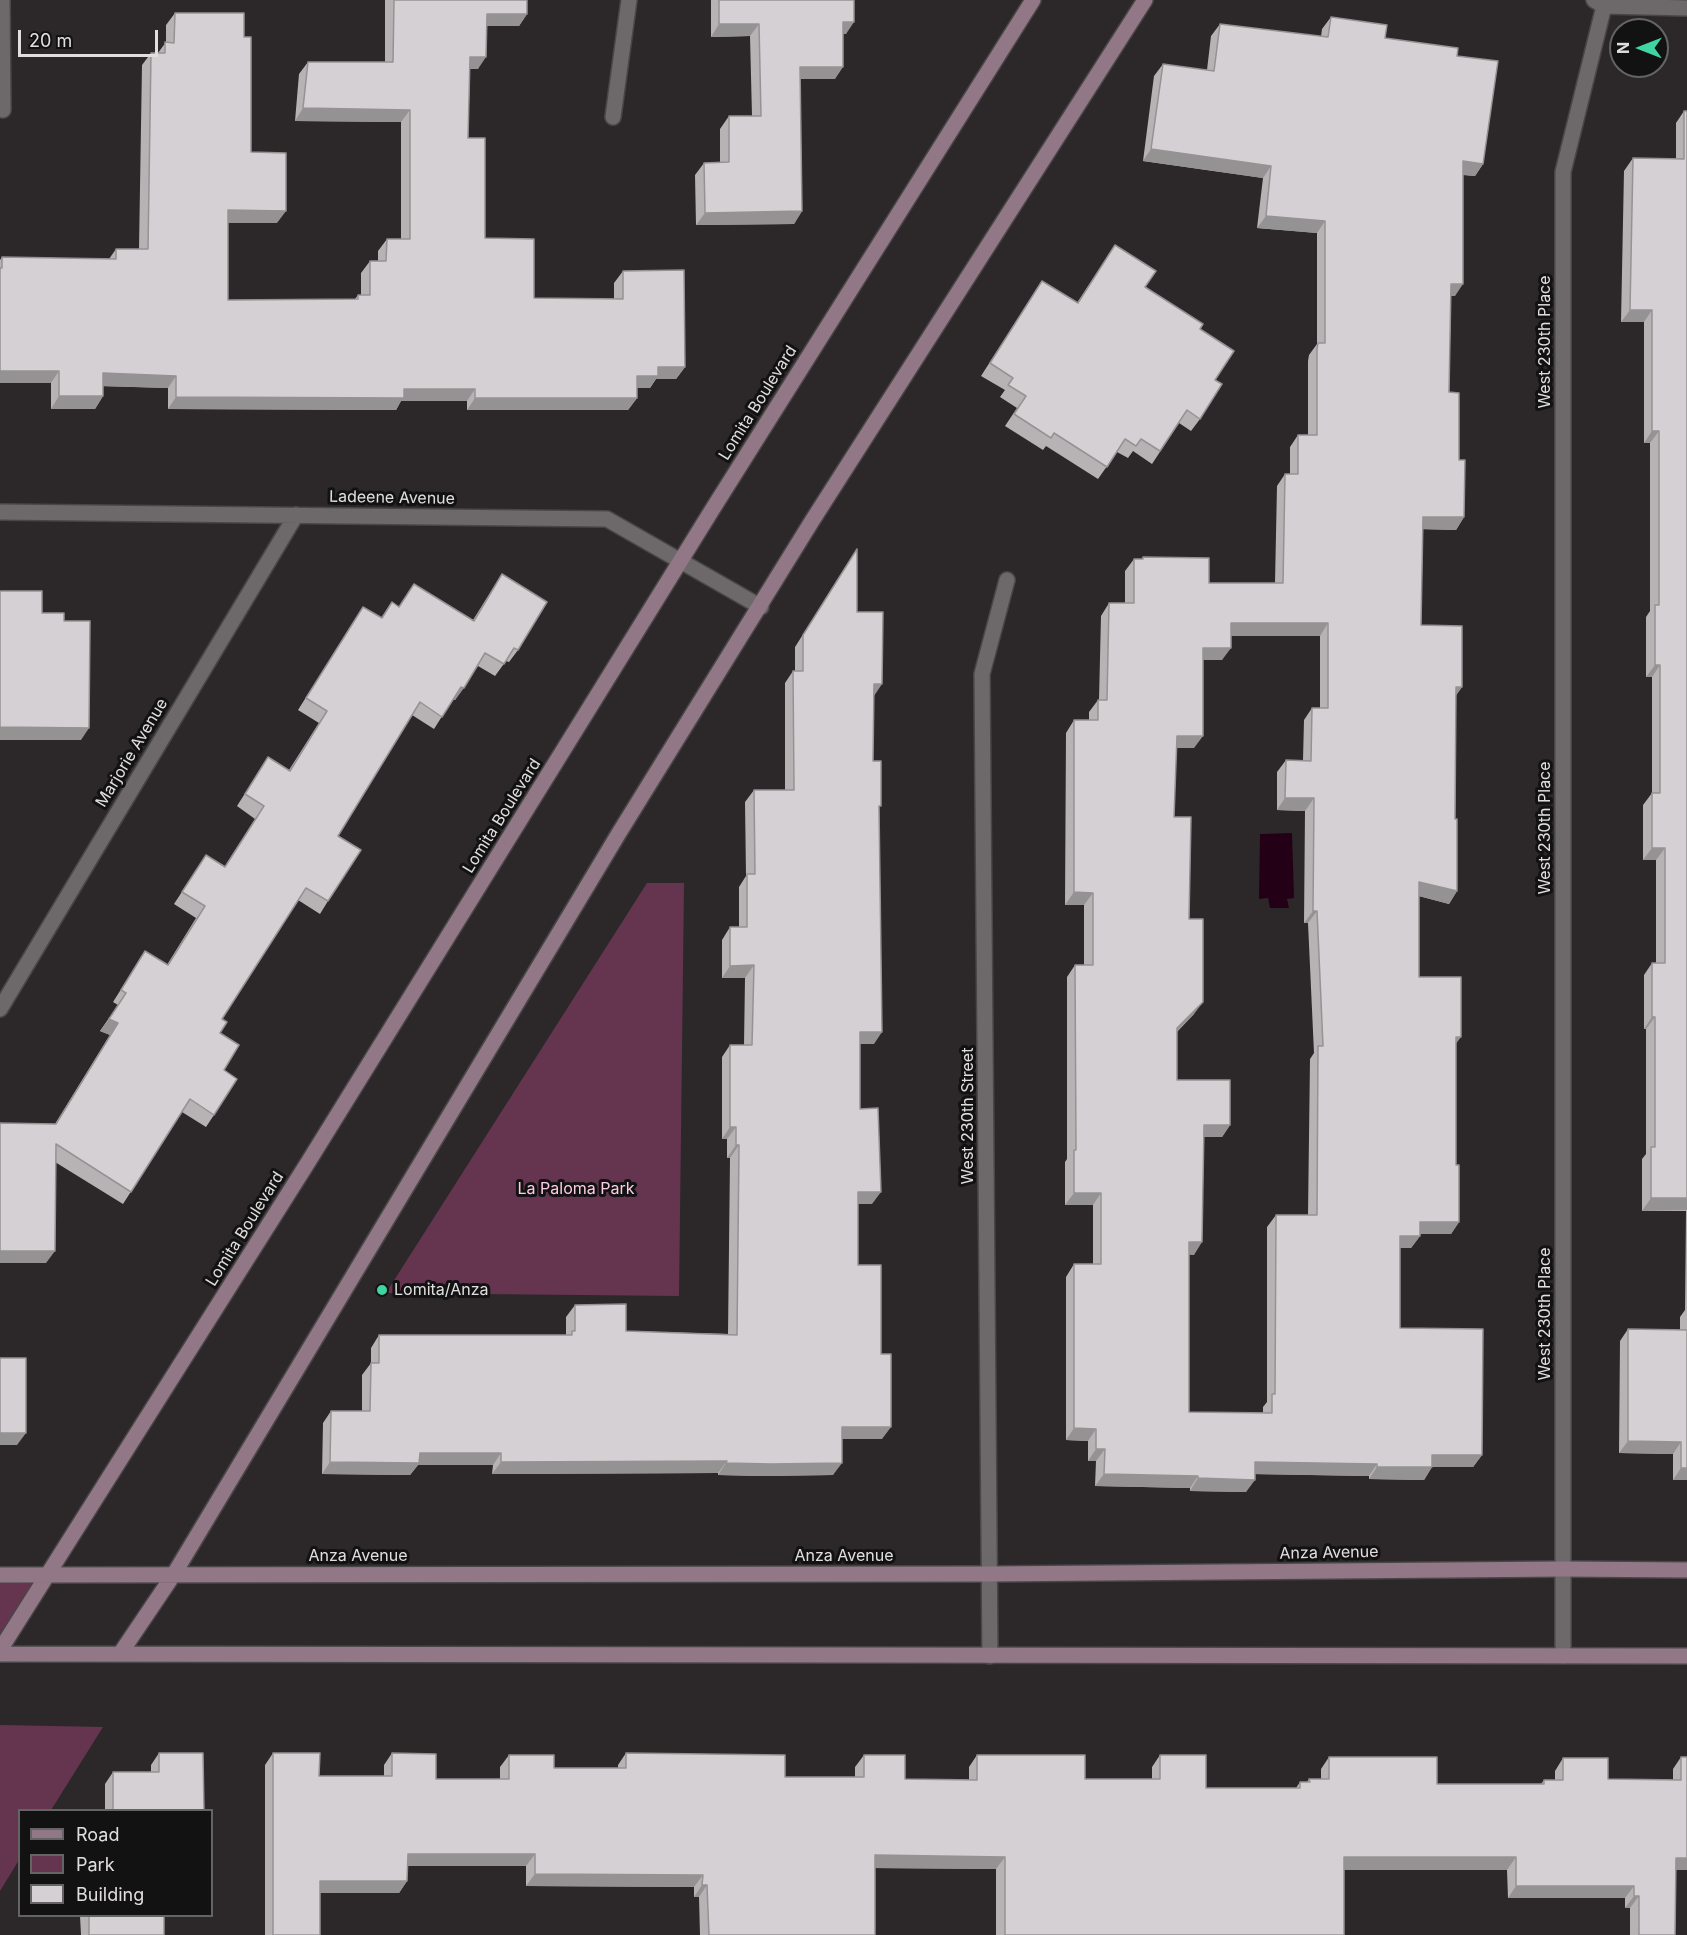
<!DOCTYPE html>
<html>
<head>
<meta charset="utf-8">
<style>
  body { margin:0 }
  #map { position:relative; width:1687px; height:1935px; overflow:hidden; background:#2c282a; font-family:Inter,sans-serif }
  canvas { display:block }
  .legend { position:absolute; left:18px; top:1809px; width:195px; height:108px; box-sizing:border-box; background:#131212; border:2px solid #656464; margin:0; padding:8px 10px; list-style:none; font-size:18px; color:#e1dedf }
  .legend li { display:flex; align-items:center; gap:12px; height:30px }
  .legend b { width:30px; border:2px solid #656464 }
  .north { position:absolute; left:1609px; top:18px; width:60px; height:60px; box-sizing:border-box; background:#131212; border:2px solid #656464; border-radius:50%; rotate:270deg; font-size:16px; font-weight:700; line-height:24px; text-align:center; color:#e1dedf }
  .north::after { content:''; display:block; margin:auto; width:21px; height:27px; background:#3fd4a2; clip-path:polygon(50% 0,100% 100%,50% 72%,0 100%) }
  .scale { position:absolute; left:18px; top:30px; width:140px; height:27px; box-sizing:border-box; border:3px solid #e1dedf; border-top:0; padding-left:8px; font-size:18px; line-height:21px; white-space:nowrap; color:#e1dedf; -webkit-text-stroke:4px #131212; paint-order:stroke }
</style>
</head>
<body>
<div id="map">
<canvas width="1687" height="1935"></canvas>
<ul class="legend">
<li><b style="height:8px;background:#927886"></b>Road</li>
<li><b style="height:16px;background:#653550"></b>Park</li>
<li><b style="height:16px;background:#d5d0d3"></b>Building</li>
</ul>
<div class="north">N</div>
<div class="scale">20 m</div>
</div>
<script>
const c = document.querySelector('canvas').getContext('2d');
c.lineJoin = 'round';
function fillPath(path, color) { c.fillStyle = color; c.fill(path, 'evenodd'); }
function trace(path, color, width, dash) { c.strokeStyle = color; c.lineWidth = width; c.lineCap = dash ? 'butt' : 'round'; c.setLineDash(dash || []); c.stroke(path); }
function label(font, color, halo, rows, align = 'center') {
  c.font = font + ' Inter,sans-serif'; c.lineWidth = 6; c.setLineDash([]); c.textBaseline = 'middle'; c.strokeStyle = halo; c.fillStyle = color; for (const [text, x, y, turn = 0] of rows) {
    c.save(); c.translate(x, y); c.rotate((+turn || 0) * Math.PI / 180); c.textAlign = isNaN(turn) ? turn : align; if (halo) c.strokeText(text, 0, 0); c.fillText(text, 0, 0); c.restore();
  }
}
fillPath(new Path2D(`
  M647,883H684L679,1296L386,1293Z
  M0,1575H48L0,1650Z
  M0,1725L103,1727L51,1810H20L19,1860L0,1891Z`), '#653550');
fillPath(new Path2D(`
  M1292,833L1294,898L1287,899L1289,908H1270L1268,898L1259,899L1260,834Z`), '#240016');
const minor = new Path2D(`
  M2,0L3,110
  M1594,0L1604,6L1687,8
  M613,117L629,0
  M0,512L607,519L761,607
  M0,1009L296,515
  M990,1656L982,674L1007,580
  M1563,1656V172L1604,6`);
const secondary = new Path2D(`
  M0,1575L990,1574L1563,1569L1687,1570
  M0,1650L307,1164L712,510L1033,0
  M0,1654L1687,1656
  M120,1654L174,1574L619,833L812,521L1145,0`);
trace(minor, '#494648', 18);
trace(secondary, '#494648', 18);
trace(minor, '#6d696b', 15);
trace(secondary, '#927886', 15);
fillPath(new Path2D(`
  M385,0H527V14L519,26H487L478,69H470L468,138L485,238L534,298L614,299V283L623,271L685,367L676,379H656L650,388H637V398L628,410H467V401H401L396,410L168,409V388L103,386V396L95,409H51V383H0V260L2,257L109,259L116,249H139L142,65L151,53H158L166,42V25L175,13L244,37L251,152L277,223H228V300L355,299L358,295H361V273L370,261H378V251L387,239H401V122L295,121L299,74L308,62H385Z
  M711,0H854L846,34H843L835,79H800L802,211L794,224L696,225L695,175L704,163L720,162V129L729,116H752L750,36L711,37Z
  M1331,17L1385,38L1457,56L1483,164L1475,176L1463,175L1455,296H1451L1449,392L1459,460L1464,517L1456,530L1423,529L1421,625L1462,687L1456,695L1455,819L1457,891L1449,904L1419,896V977L1456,1045V1165L1459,1222L1451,1234H1420V1236L1411,1248H1400V1328L1482,1455L1473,1467H1432L1424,1480L1369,1479V1476L1255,1474L1246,1492L1190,1491V1488L1095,1486L1096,1461H1088V1441L1066,1440V1277L1074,1264H1093V1205H1065V1162L1067,1159V977L1075,965H1084V905H1065L1066,733L1074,720H1089V712L1098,700H1099L1101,616L1109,603H1125V571L1134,559H1142L1143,557L1209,583H1275L1277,486L1285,474H1290V447L1298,435H1308V361L1309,355L1317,344V233L1257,228L1263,178L1143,161L1154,76L1163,64L1207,70L1211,36L1220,24L1321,37L1322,29ZM1231,636H1320V708H1312L1304,720L1303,760H1286L1277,772V810L1305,811L1304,923H1308L1314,1053L1310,1059L1308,1215H1276L1267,1227V1402L1263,1407V1413L1189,1412V1254L1194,1255L1203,1137H1222L1230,1125L1177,1080V1032L1194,1014L1189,919L1174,817L1176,748H1194L1203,660H1222Z
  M1684,111H1687V1480H1673V1454L1619,1453L1620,1341L1628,1329L1680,1330V1317L1685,1310L1686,1211H1642V1159L1646,1154V1029H1644V975L1652,963H1656V860H1643V805L1652,793V677H1646V617L1650,611V443H1644V322H1621L1624,171L1633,158L1676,159V123Z
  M1115,245L1145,287L1200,329L1215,380L1200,419L1191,431L1179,423L1152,464L1133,451L1128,458L1117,452L1098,479L1046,446L1043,450L1005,426L1017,408L1000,397L1005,390L981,376L1042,281L1077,303Z
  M857,549V612L873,696V761L879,809L874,1044H860V1109L872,1204H858V1265L881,1354L882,1439H842L833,1475L762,1476L718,1475V1473L492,1474L493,1465H418L410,1475L322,1474L323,1423L331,1411H362V1375L371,1363V1348L379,1335H566V1317L575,1305L626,1331L728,1334L730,1158H727V1139H722V1057L730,1045H744L745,978H722V940L730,927H739V887L746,876L745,802L754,790H785V683L793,671H795V647Z
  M502,574L518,650L509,662L506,661L495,676L478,666L455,700L453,699L434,729L412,715L338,836L328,901L320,914L298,900L222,1019L220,1033L224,1070L214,1115L206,1127L182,1112L123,1204L55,1162L46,1263H0L55,1124L110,1035L100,1031L118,1005L113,1002L145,951L167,965L196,918L174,904L206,855L225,866L255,819L237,806L268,757L289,770L319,723L298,710L363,607L381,618L392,602L399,607L414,584L473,620Z
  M159,1753L204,1810H105V1784L113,1772H151V1765Z
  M273,1753L319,1776H384V1765L392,1753L436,1779H500V1767L509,1755L554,1768H618V1765L626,1753L785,1777H855V1767L864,1755L905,1779L969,1780V1767L977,1755L1085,1779H1152V1767L1160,1755L1206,1788H1296L1300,1782H1307L1309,1779H1321V1769L1329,1757L1437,1784H1541L1544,1780H1555V1771L1563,1758L1608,1779L1673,1780V1769L1681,1757H1687V1870H1676L1675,1935H1630V1908H1625V1898H1508L1507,1870H1344V1935H996V1869L875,1868V1935H700L699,1897H694V1887L526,1886V1866H407V1881L399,1893H320V1935H265V1765Z
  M80,1916H164V1935H81Z`), '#b7b3b5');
fillPath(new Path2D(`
  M487,14H527L519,26H478Z
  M843,22H854L846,34H835Z
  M719,24H759L750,36L711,37Z
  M470,57H486L478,69H461Z
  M800,67H843L835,79H791Z
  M303,108L410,110L401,122L295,121Z
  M1151,149L1271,166L1263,178L1143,161Z
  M1463,161L1483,164L1475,176L1455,174Z
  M228,210L286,211L277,223H220Z
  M802,211L794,224L696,225L705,213Z
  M1266,216L1325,221L1317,233L1257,228Z
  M1451,284H1463L1455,296H1442Z
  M1630,310H1652L1644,322H1621Z
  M658,367H685L676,379H656L650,388H628L637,376Z
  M0,371H59L51,383H0Z
  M103,373L176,376L168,388L95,386Z
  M404,389H475L467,401H401L396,410L168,409L176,397Z
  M59,396H103L95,409H51Z
  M475,398H637L628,410H467Z
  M1652,431H1659L1650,443H1644Z
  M1423,517H1464L1456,530L1415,529Z
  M1231,623H1328L1320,636H1223Z
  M1203,648H1231L1222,660H1194Z
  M1655,665H1660L1652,677H1646Z
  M874,684H882L874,696Z
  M461,687L464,688L455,700L452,699Z
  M1456,687H1462L1453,700Z
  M0,727L89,728L81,740H0Z
  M1177,736H1203L1194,748H1168Z
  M1285,798H1314L1305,811L1277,810Z
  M1652,848H1665L1656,860H1643Z
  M1419,882L1457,891L1449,904L1411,894Z
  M1074,892L1093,893L1084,905H1065Z
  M1313,911H1317L1308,923H1304Z
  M754,965L745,978H722L730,966Z
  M1203,1002L1194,1014L1168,1040L1177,1028Z
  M1652,1017H1655L1646,1029H1644Z
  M109,1019L118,1023L110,1035L100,1031Z
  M860,1032H882L874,1044H851Z
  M1456,1037H1461L1452,1049Z
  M1204,1125H1230L1222,1137H1195Z
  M730,1127H736L727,1139H722Z
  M736,1145H739L730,1158H727Z
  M858,1192H881L872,1204H850Z
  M1074,1193H1101L1093,1205H1065Z
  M1651,1198H1687V1210L1642,1211Z
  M1420,1222H1459L1451,1234H1411Z
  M1400,1236H1420L1411,1248H1391Z
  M1189,1242H1202L1194,1255L1180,1254Z
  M0,1251H55L46,1263H0Z
  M842,1427H891L882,1439H833Z
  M1074,1428L1096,1429L1088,1441L1066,1440Z
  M0,1433H26L17,1445H0Z
  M1628,1441L1681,1442L1673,1454L1619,1453Z
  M1096,1449H1105L1096,1461H1088Z
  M420,1453H501L493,1465H418L410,1475L322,1474L330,1462Z
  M1432,1455H1482L1473,1467H1424Z
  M727,1461L718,1473L492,1474L501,1462Z
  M1255,1462L1377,1464L1369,1476L1247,1474Z
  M726,1463H842L833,1475L762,1476L718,1475Z
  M1377,1467H1432L1424,1480L1369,1479Z
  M1681,1468H1687V1480H1673Z
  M1104,1474L1198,1476L1190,1488L1095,1486Z
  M1198,1478L1255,1480L1246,1492L1190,1491Z
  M408,1854H535L526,1866H399Z
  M875,1855L1005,1857L996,1869L867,1868Z
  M1344,1857H1516L1507,1870H1335Z
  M1676,1858H1687V1870H1668Z
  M535,1874L703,1875L694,1887L526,1886Z
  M320,1881H407L399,1893H311Z
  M702,1885H707L699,1897H694Z
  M1516,1886H1634L1625,1898H1508Z
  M1634,1896H1639L1630,1908H1625Z`), '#959294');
const building = new Path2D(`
  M394,0H527V14H487L486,57H470L468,138H485V238L534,239V298L623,299V271L684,270L685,367H658V376H637V398H475V389H404V398L176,397V376L103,373V396H59V371H0V268H2V257L116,259V249H148L151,53H165V42L174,43L175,13H244V37H251V152L286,153V211L228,210V300L358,299V295H370V261H386L387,239H410V110L303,108L308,62H393Z
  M719,0H854V22H843V67H800L802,211L705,213L704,163L729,162V116H761L759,24H719Z
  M1331,17L1387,25L1385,38L1458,48L1457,56L1498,61L1483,164L1463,161V284H1451L1449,392L1459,393V460H1465L1464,517H1423L1421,625L1462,626V687H1456L1455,819H1457V891L1419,882V977H1461V1037H1456V1165H1459V1222H1420V1236H1400V1328L1483,1329L1482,1455H1432V1467H1377V1464L1255,1462V1480L1198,1478V1476L1104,1474L1105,1449H1096V1429L1074,1428V1264H1101V1193H1074V1150H1076L1075,965H1093V893L1074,892V720H1098V700H1107L1109,603H1134V559H1143V557L1209,558V583H1283L1285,474H1298V435H1317V349L1318,343H1325V221L1266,216L1271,166L1151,149L1163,64L1214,71L1220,24L1328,37ZM1231,623H1328V708H1312L1311,761L1286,760L1285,798H1314L1313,911H1317L1323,1046H1318L1317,1215H1276L1275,1394H1272V1413L1189,1412V1242H1202L1204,1125H1230V1080H1177V1028L1203,1002V919H1189L1191,817H1174L1177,736H1203V648H1231Z
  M1684,111H1687V1198H1651V1147H1655V1017H1652V963H1665V848H1652V793H1660V665H1655V605H1659V431H1652V310H1630L1633,158L1684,159Z
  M1115,245L1156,271L1145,287L1203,324L1200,329L1234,351L1215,380L1222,384L1200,419L1187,410L1160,451L1141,439L1136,446L1125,439L1107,467L1054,433L1051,438L1014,414L1026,396L1008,385L1013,378L990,363L1042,281L1078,303Z
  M857,549V612H883L882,684H874L873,761H881V806H879L882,1032H860V1109L878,1108L881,1192H858V1265H881V1354H891V1427H842V1463L771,1464L726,1463L727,1461L501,1462V1453H420L419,1463L330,1462L331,1411H370L371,1363H379V1335H572V1331H575V1305L626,1304V1331L737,1335L739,1145H736V1127H730V1045H752L754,965L730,966V927H747V874H755L754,790H794L793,671H803V635Z
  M502,574L547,602L518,650L514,648L504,664L485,653L464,688L461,687L442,717L420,702L338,836L361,850L328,901L306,888L222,1019L227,1022L220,1033L239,1045L224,1070L237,1079L214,1115L190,1099L131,1192L56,1144L55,1251H0V1123L56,1124L118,1023L109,1019L126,993L121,990L145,951L168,965L205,906L182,892L206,855L225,867L264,806L245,794L268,757L290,771L327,711L306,698L363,607L382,618L392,602L399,607L414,584L474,621Z
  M0,591H42V613H64V621H90L89,728L0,727Z
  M1628,1329L1687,1330V1468H1681V1442L1628,1441Z
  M0,1358H26V1433H0Z
  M159,1753H203L204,1810H113V1772H159Z
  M273,1753H320L319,1776H392V1753L436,1754V1779H509V1755H554V1768H626V1753L785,1755V1777H864V1755H905V1779L977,1780V1755H1085V1779H1160V1755H1206V1788H1300V1782H1310L1309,1779H1329V1757H1437V1784H1544V1780H1563V1758H1608V1779L1681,1780V1757H1687V1858H1676L1675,1935H1639V1896H1634V1886H1516V1857H1344V1935H1005V1857L875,1855V1935H709L707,1885H702L703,1875L535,1874V1854H408L407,1881H320V1935H273Z
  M89,1916H164V1935H89Z`);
fillPath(building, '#d5d0d3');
trace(building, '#959294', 1.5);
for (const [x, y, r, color] of [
  [382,1290,6,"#3fd4a2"]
]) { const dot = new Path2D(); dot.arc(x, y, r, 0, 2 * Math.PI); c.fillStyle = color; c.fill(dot); trace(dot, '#131212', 2); }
label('16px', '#e1dedf', '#131212', [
  ["West 230th Place",1545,342,-90],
  ["Lomita Boulevard",758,403,-58],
  ["Ladeene Avenue",392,498,1],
  ["Marjorie Avenue",132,753,-59],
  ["Lomita Boulevard",502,816,-58],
  ["West 230th Place",1545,828,-90],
  ["West 230th Street",968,1116,-90],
  ["Lomita Boulevard",245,1229,-58],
  ["West 230th Place",1545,1314,-90],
  ["Anza Avenue",1329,1553,-1],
  ["Anza Avenue",358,1556],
  ["Anza Avenue",844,1556]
]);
label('16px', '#fccae4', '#131212', [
  ["La Paloma Park",576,1189]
]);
label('16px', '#e1dedf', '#131212', [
  ["Lomita/Anza",394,1290]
], 'left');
</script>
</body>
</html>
